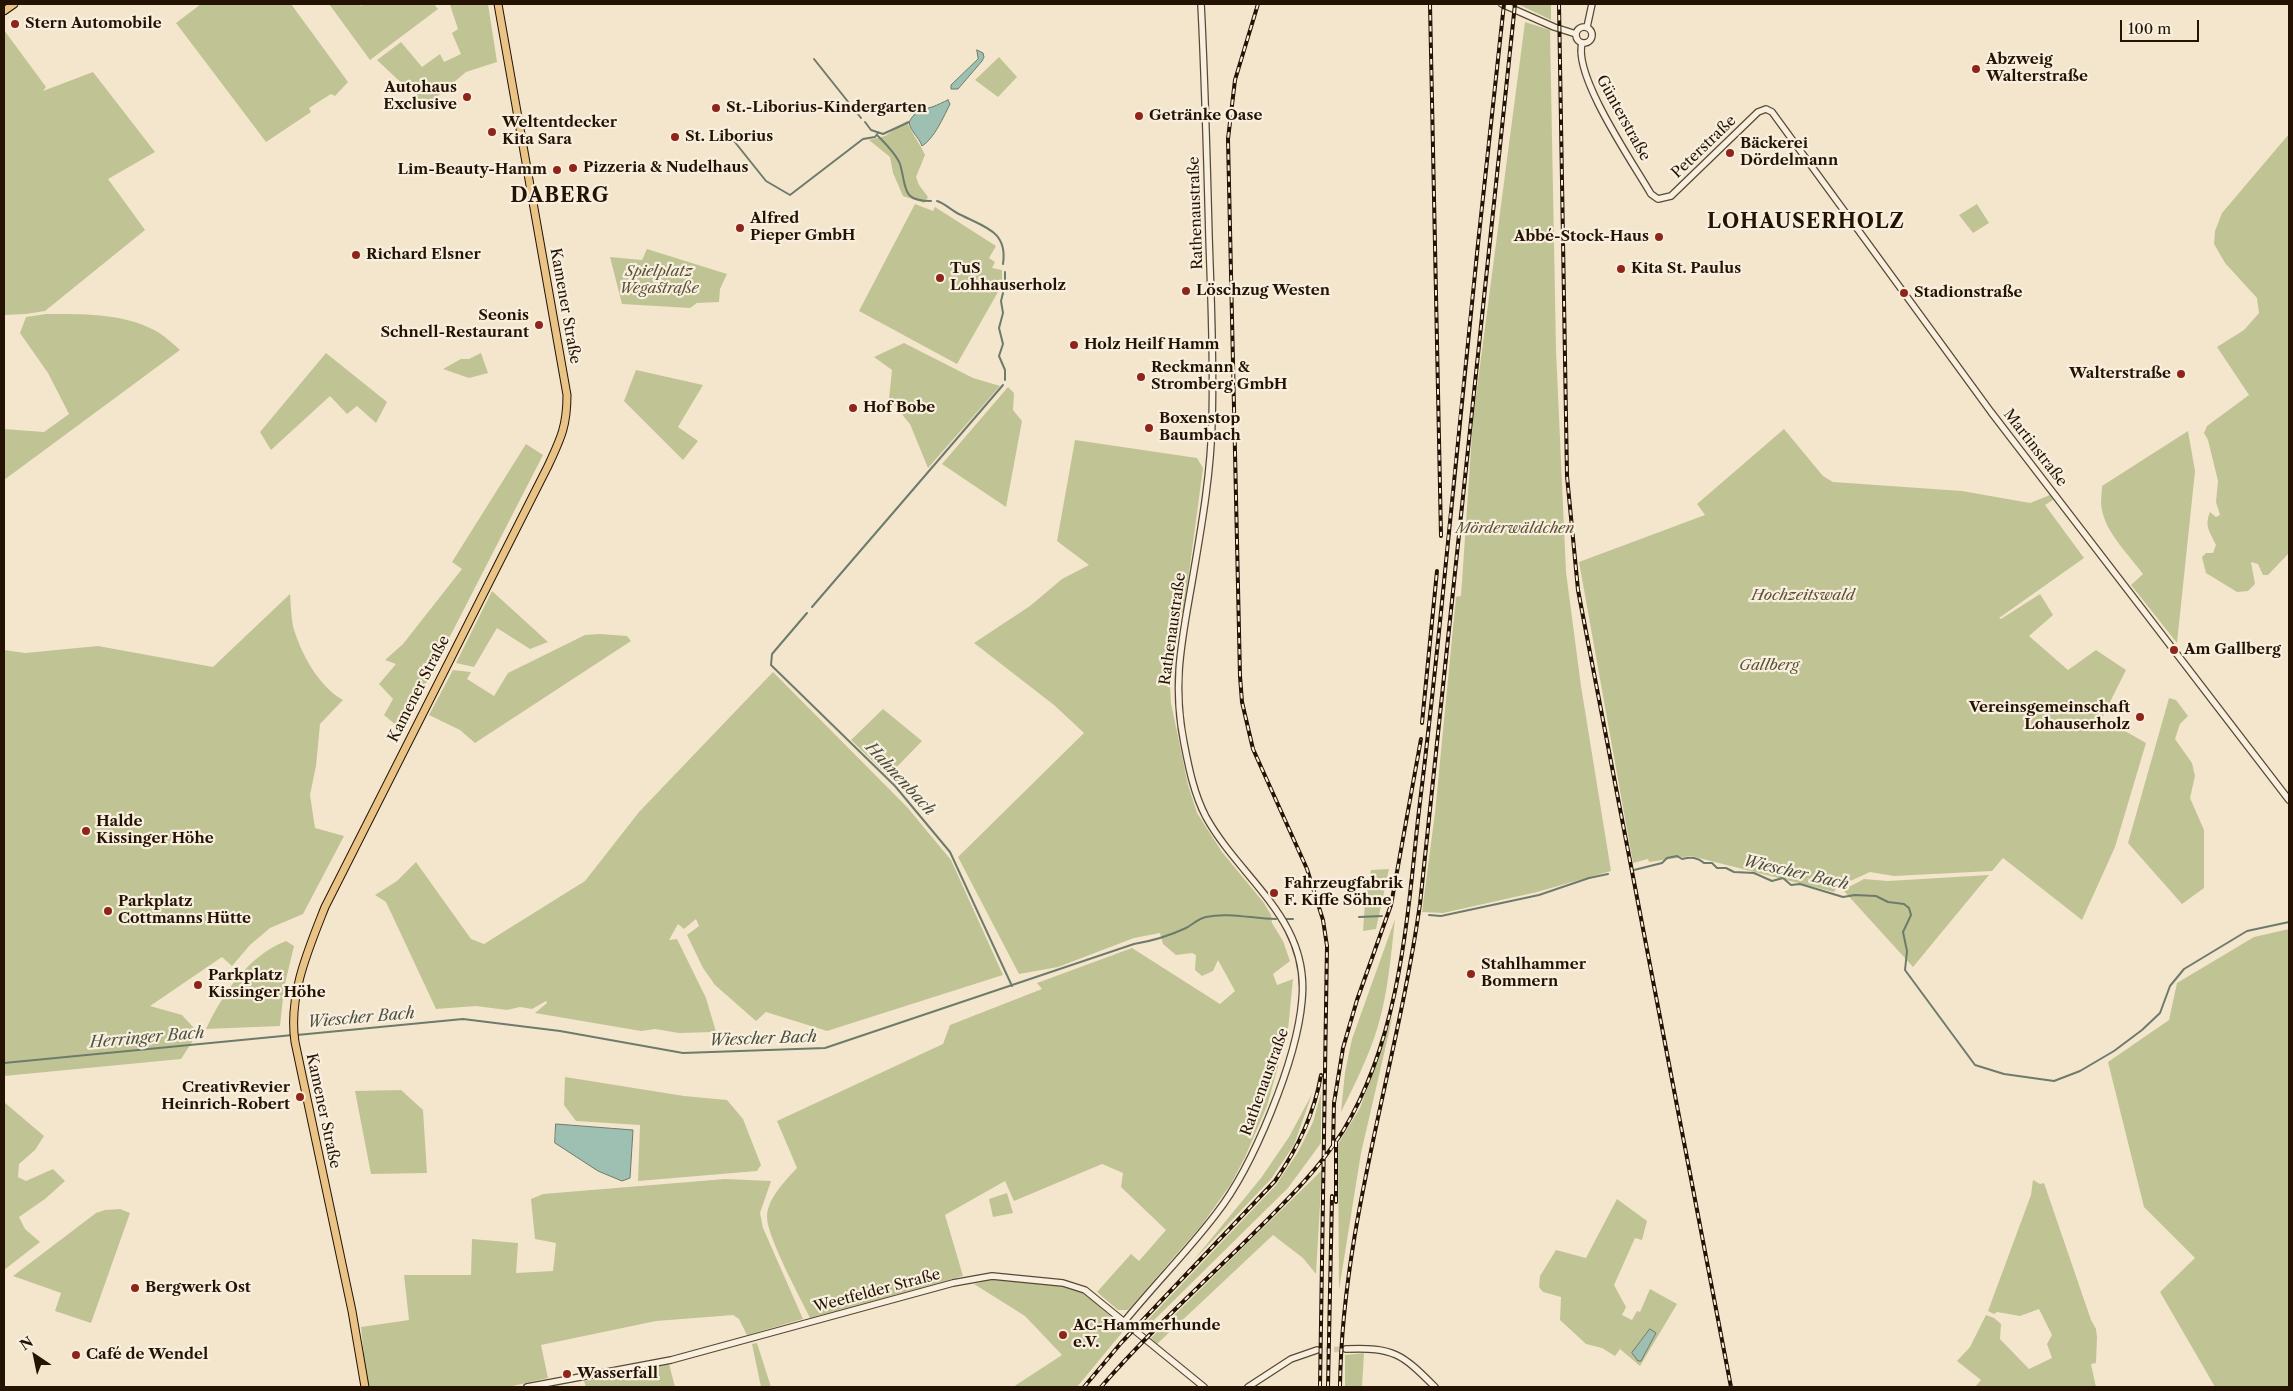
<!DOCTYPE html>
<html>
<head>
<meta charset="utf-8">
<style>
  body { margin:0 }
  #map { position:relative; width:2293px; height:1391px; overflow:hidden; background:#f4e6cc; font-family:"Libre Caslon Text",serif }
  canvas { display:block }
  .frame { position:absolute; inset:0; border:5px solid #241303; pointer-events:none }
  .north { position:absolute; left:10px; top:1331px; width:50px; height:50px; -webkit-text-stroke:4px #f8efde; paint-order:stroke; rotate:326deg; font-size:14px; font-weight:700; line-height:20px; text-align:center; color:#241303 }
  .north::after { content:''; display:block; margin:auto; width:18px; height:22px; background:#241303; clip-path:polygon(50% 0,100% 100%,50% 72%,0 100%) }
  .scale { position:absolute; left:2120px; top:20px; width:79px; height:22px; box-sizing:border-box; border:2px solid #241303; border-top:0; padding-left:6px; font-size:15px; line-height:18px; white-space:nowrap; color:#241303; -webkit-text-stroke:4px #f8efde; paint-order:stroke }
</style>
</head>
<body>
<div id="map">
<canvas width="2293" height="1391"></canvas>
<div class="frame"></div>
<div class="north">N</div>
<div class="scale">100 m</div>
</div>
<script>
const c = document.querySelector('canvas').getContext('2d');
c.lineJoin = 'round';
function fillPath(path, color) { c.fillStyle = color; c.fill(path, 'evenodd'); }
function trace(path, color, width, dash) { c.strokeStyle = color; c.lineWidth = width; c.lineCap = dash ? 'butt' : 'round'; c.setLineDash(dash || []); c.stroke(path); }
function label(font, color, halo, rows, align = 'center') {
  c.font = font + ' "Libre Caslon Text",serif'; c.lineWidth = 4.5; c.setLineDash([]); c.textBaseline = 'middle'; c.strokeStyle = halo; c.fillStyle = color; for (const [text, x, y, turn = 0] of rows) {
    c.save(); c.translate(x, y); c.rotate((+turn || 0) * Math.PI / 180); c.textAlign = isNaN(turn) ? turn : align; if (halo) c.strokeText(text, 0, 0); c.fillText(text, 0, 0); c.restore();
  }
}
fillPath(new Path2D(`
  M201,4H291L348,82L335,96L331,94L309,108L311,112L266,142L176,23Z
  M329,4H360L361,6L364,4H434L438,9L370,60Z
  M451,4H488L497,62L466,72L426,106L377,60L401,42L422,67L440,54L444,62L461,54L452,33L458,29L450,5Z
  M1518,4H1551V20Z
  M1525,22L1550,30L1556,350L1566,572L1581,686L1611,871L1537,892L1443,913L1422,912L1435,813L1456,597L1461,596L1473,419Z
  M4,30L46,87L43,91L93,72L155,152L108,179L145,230L45,311L26,314L4,315Z
  M999,57L1017,77L998,97L975,80Z
  M907,121C911,133 920,143 925,155L916,177L919,185L928,197L924,203L903,196L893,173L890,157L869,140L885,136Z
  M2289,134V553L2268,575H2263L2258,564L2251,562L2255,584L2248,591L2237,592L2206,573L2202,557L2206,553H2213L2216,545C2210,532 2204,526 2210,512L2216,517L2220,515L2216,502L2218,481L2208,440L2204,433L2207,426L2249,395L2217,347L2244,330L2259,313L2257,298L2225,263L2214,244L2215,231L2222,213Z
  M915,204L933,211L935,207L996,246L989,258L995,262L992,268L1002,270V285L957,364L859,311Z
  M1977,204L1989,223L1973,233L1959,215Z
  M647,249L727,274L720,289L719,302L697,303L690,308L622,304L610,257L642,260Z
  M46,314C80,314 121,313 152,329C163,334 171,342 180,350L4,480V429L44,432L69,414L48,373L20,333L26,317Z
  M904,343L973,378L1000,386L928,468L910,424L889,399L892,370L874,357Z
  M326,353L387,402L376,423L357,406L347,414L330,396L271,450L260,432Z
  M481,353L488,373L469,378L443,369L461,359H469Z
  M636,370L703,385L678,427L698,441L683,460L624,401Z
  M1008,387L1014,393L1013,410L1022,421L1006,507L942,464Z
  M1784,429L1823,476L1833,482L1962,491L2030,503L2050,495L2053,500L2045,505L2084,558L1999,618L2001,619L2040,594L2053,615L2029,636L2068,670L2096,650L2126,670L2102,718L2146,743L2115,847L2082,920L2003,858L1992,871L1894,876L1870,872L1846,883L1840,882L1834,892L1691,856L1649,862L1648,859L1633,863L1579,562L1705,515L1697,504Z
  M2188,431L2195,471L2177,643L2131,585L2143,574C2130,556 2106,533 2102,510C2100,502 2102,494 2102,486Z
  M1075,440L1197,458L1203,468L1184,610L1178,616L1169,668L1171,703L1188,785L1197,813L1222,852L1264,903L1271,915L1272,923L1283,941L1290,961L1273,974L1277,985L1293,979L1288,1030L1267,1106L1245,1157L1231,1184L1201,1226L1128,1310H1118L1097,1292L1131,1254L1139,1261L1166,1230L1121,1187L1123,1173L1102,1164L1014,1201L1005,1181L945,1215L963,1276L810,1318C800,1297 767,1237 767,1217C767,1199 785,1181 797,1168L777,1121L943,1044L950,1025L1042,989L1037,983L1132,948L1220,1004L1235,991L1218,960L1213,971L1202,976L1195,970L1196,955L1192,953L1176,955L1163,944L1160,933L1134,938L1058,967L1019,974L958,857L1084,733L1054,705L974,643L1030,606L1062,579L1089,565L1057,541Z
  M526,444L543,455L402,730L384,715L393,699L379,684L396,664L385,660L403,644L462,569L452,562Z
  M492,591L548,642L530,649L497,628L474,667L456,663Z
  M290,594C291,605 291,616 293,626C300,652 319,687 343,700L320,724L316,766L310,795L315,828L344,836L303,914L270,928L250,945L232,966L222,957L150,1006L182,1015L194,1028L192,1042L181,1059L4,1076V650L25,653L98,646L213,667Z
  M600,634L627,636L631,641L475,743L460,730L429,715L453,670L471,672L467,679L494,696L508,673L585,635Z
  M773,672L907,807L951,860L1003,975L827,1031L766,1012L756,1021L715,985L703,968L687,935L699,926L696,919L684,929L678,924L669,940L677,939L706,998L716,1032L679,1033L655,1029L641,1031L535,1013L547,1003L546,1001L532,1009L520,1007L507,1010L476,1006L436,1009L386,902L375,895L397,881L416,862L471,939L484,944L585,881L639,812Z
  M2169,698L2176,700L2188,716L2180,724L2175,739L2192,763L2195,776L2190,798L2204,830V888L2182,904L2128,843Z
  M883,709L922,741L888,776L851,740Z
  M1389,869L1376,929L1363,931L1365,902L1371,870Z
  M1989,875L1913,967L1843,890L1864,879L1888,881Z
  M1395,919C1391,955 1388,992 1378,1026C1369,1056 1355,1084 1341,1112L1345,1072L1352,1039Z
  M2289,929V1387H2215L2160,1292L2195,1258L2144,1207L2108,1062L2169,1020L2177,983L2254,937Z
  M286,941L294,946L284,988L280,1026L206,1029C223,993 248,956 286,941Z
  M1393,1015L1361,1153L1339,1290L1338,1144L1360,1108Z
  M565,1077L684,1096L727,1100L743,1119L761,1165L757,1171L638,1181L640,1125L576,1121L564,1105Z
  M401,1090L423,1110L427,1173L371,1174L355,1091Z
  M1321,1093V1143L1288,1188L1146,1328L1142,1326L1276,1185L1298,1152L1313,1122Z
  M1312,1094L1294,1145L1271,1179L1193,1261L1261,1178L1289,1137Z
  M4,1102L44,1136L35,1150L19,1164L18,1177L26,1181L53,1169L65,1181L45,1199L19,1217L25,1229L40,1242L4,1270Z
  M1322,1170L1316,1274L1303,1258L1273,1235L1157,1344L1151,1338Z
  M725,1179L771,1181L760,1213L763,1228L803,1319L747,1335L739,1319L733,1315L656,1321L541,1345L548,1378L508,1387H367L361,1327L409,1320L404,1275H471L472,1239L518,1243L516,1273L553,1271L556,1243L535,1239L531,1199L543,1194Z
  M2033,1180L2040,1184L2044,1183L2091,1320L2096,1329L2097,1337L2096,1363L2091,1364L2096,1387H1975L1981,1380L1957,1361L1970,1347L1986,1315L1994,1318L2001,1324L2000,1339L2029,1369L2052,1358L2047,1344L2052,1335L2039,1309L2020,1316L1997,1312L1994,1314L1988,1311L2031,1195Z
  M1007,1193L1013,1213L993,1217L989,1199Z
  M1617,1199L1647,1221L1642,1240L1635,1238L1614,1285L1626,1307L1622,1315L1632,1320L1637,1311L1640,1312L1650,1289L1677,1304L1640,1366L1620,1349L1615,1356L1602,1348L1586,1344L1560,1320L1561,1297L1543,1292L1539,1287L1540,1276L1556,1250L1586,1258Z
  M120,1209L130,1213L91,1323L55,1311L61,1293L13,1276L96,1213L105,1210Z
  M994,1279L1062,1285L1084,1293L1125,1329L1077,1387H1013L1062,1355L1025,1316L974,1284Z
  M757,1343L771,1387H761L752,1344Z
  M1364,1353L1362,1387H1345V1355Z
  M669,1364L675,1387H586L584,1381Z`), '#c0c494');
const water = new Path2D(`
  M977,50L983,53L984,57L982,61L958,89H951V85L978,59Z
  M948,100L950,104C944,116 934,139 922,146C919,137 910,131 909,122C916,110 921,110 932,107C938,105 943,102 948,100Z
  M556,1124L633,1130L630,1178L622,1181L598,1171L555,1143Z
  M1650,1329L1656,1333L1641,1361H1638L1632,1353Z`);
fillPath(water, '#9dc0b2');
trace(water, '#6d7b6c', 1);
trace(new Path2D(`
  M814,59L861,118
  M865,122L871,130L883,134L909,122
  M726,131L766,181L790,195L863,139L875,137L878,133
  M878,136C886,144 896,154 900,164C907,188 901,201 931,201
  M937,201C946,204 952,211 961,215C984,227 1008,231 1003,264
  M1005,272V285L1001,301L1003,313L999,328L1003,344L999,356L1005,370V380
  M812,607L1003,385
  M807,613L772,654L771,665L895,786L950,852L1012,986
  M1634,870L1662,863L1667,858L1677,856L1682,859C1691,857 1697,857 1704,863H1712L1717,868H1726L1734,872L1754,873L1772,881L1783,878L1791,885L1800,884L1843,897L1855,895L1876,896L1888,902L1904,904L1909,908L1911,915L1903,932L1907,951L1905,970L1975,1065L2004,1074L2054,1081L2080,1071L2114,1051L2142,1030L2160,1013L2170,986L2184,969L2247,931L2289,922
  M1429,915L1441,916L1539,895L1589,878L1608,874
  M1359,917L1382,916
  M1286,919H1293
  M297,1035L463,1019L560,1031L683,1053L825,1048L1134,944C1152,941 1169,936 1186,928C1192,925 1199,918 1206,917C1229,912 1253,919 1276,919
  M4,1063L293,1035`), '#6d7b6c', 2);
trace(new Path2D(`
  M1317,1350L1346,1349`), '#d5c6ae', 5.5, [5.5, 3]);
const minor = new Path2D(`
  M1502,4L1554,27L1576,34
  M1576 35a8 8 0 1 1 16 0a8 8 0 1 1-16 0Z
  M1587,27L1592,4
  M1582,43C1573,76 1633,163 1651,194L1658,199L1671,196L1758,112L1766,109L1772,112L1991,412L2289,800
  M1124,1322C1154,1285 1187,1252 1216,1214C1253,1167 1297,1060 1302,1000C1310,919 1241,880 1206,817C1194,794 1189,769 1184,743C1172,683 1182,640 1192,582C1201,529 1211,474 1212,421C1214,360 1211,298 1209,237C1207,159 1205,81 1201,4
  M1346,1349C1394,1347 1402,1354 1435,1387
  M527,1387L671,1360L953,1283L992,1276L1063,1283L1085,1290L1204,1387
  M1248,1387L1291,1359L1317,1350`);
const major = new Path2D(`
  M4,11L14,4
  M365,1387L352,1311L295,1042C288,996 308,950 325,907L548,466C561,438 567,426 567,395L498,4`);
trace(minor, '#584835', 8);
trace(major, '#241303', 9);
trace(minor, '#f8efde', 5.5);
trace(major, '#eac386', 7);
const rail = new Path2D(`
  M1258,4L1235,80L1228,139L1240,676L1242,702L1253,749L1307,869L1323,920L1327,946L1320,1387
  M1430,4L1441,536
  M1559,4L1567,476L1578,590L1731,1387
  M1422,723L1437,571
  M1333,1146L1334,1103L1343,1048L1357,1000L1391,905L1421,739
  M1336,1202V1140
  M1084,1387L1121,1343L1275,1181C1298,1148 1314,1115 1321,1075
  M1101,1387C1147,1334 1199,1287 1249,1238C1283,1204 1317,1172 1343,1131C1399,1039 1407,923 1418,819C1428,737 1437,654 1445,572C1463,383 1483,193 1504,4
  M1328,1387L1332,1196
  M1340,1387C1342,1223 1397,1066 1420,904L1515,4`);
trace(rail, '#241303', 4);
trace(rail, '#f8efde', 2, [5.5]);
for (const [x, y, r, color] of [
  [15,24,5,"#8f2418"],
  [1976,69,5,"#8f2418"],
  [467,97,5,"#8f2418"],
  [716,108,5,"#8f2418"],
  [1139,116,5,"#8f2418"],
  [492,132,5,"#8f2418"],
  [675,137,5,"#8f2418"],
  [1730,153,5,"#8f2418"],
  [573,168,5,"#8f2418"],
  [557,170,5,"#8f2418"],
  [740,228,5,"#8f2418"],
  [1659,237,5,"#8f2418"],
  [356,255,5,"#8f2418"],
  [1621,269,5,"#8f2418"],
  [940,278,5,"#8f2418"],
  [1186,291,5,"#8f2418"],
  [1904,293,5,"#8f2418"],
  [539,325,5,"#8f2418"],
  [1074,345,5,"#8f2418"],
  [2181,374,5,"#8f2418"],
  [1141,377,5,"#8f2418"],
  [853,408,5,"#8f2418"],
  [1149,428,5,"#8f2418"],
  [2174,650,5,"#8f2418"],
  [2140,717,5,"#8f2418"],
  [86,831,5,"#8f2418"],
  [1274,893,5,"#8f2418"],
  [108,911,5,"#8f2418"],
  [1471,974,5,"#8f2418"],
  [198,985,5,"#8f2418"],
  [300,1097,5,"#8f2418"],
  [135,1288,5,"#8f2418"],
  [1063,1335,5,"#8f2418"],
  [76,1355,5,"#8f2418"],
  [567,1374,5,"#8f2418"]
]) { const dot = new Path2D(); dot.arc(x, y, r, 0, 2 * Math.PI); c.fillStyle = color; c.fill(dot); trace(dot, '#f8efde', 2); }
label('bold 15px', '#241303', '#f8efde', [
  ["Stern Automobile",25,24],
  ["Abzweig",1986,60],
  ["Walterstraße",1986,77],
  ["Autohaus",457,88,"right"],
  ["Exclusive",457,105,"right"],
  ["St.-Liborius-Kindergarten",726,108],
  ["Getränke Oase",1149,116],
  ["Weltentdecker",502,123],
  ["Kita Sara",502,140],
  ["St. Liborius",685,137],
  ["Bäckerei",1740,144],
  ["Dördelmann",1740,161],
  ["Pizzeria & Nudelhaus",583,168],
  ["Lim-Beauty-Hamm",547,170,"right"],
  ["Alfred",750,219],
  ["Pieper GmbH",750,236],
  ["Abbé-Stock-Haus",1649,237,"right"],
  ["Richard Elsner",366,255],
  ["TuS",950,269],
  ["Lohhauserholz",950,286],
  ["Kita St. Paulus",1631,269],
  ["Löschzug Westen",1196,291],
  ["Stadionstraße",1914,293],
  ["Seonis",529,316,"right"],
  ["Schnell-Restaurant",529,333,"right"],
  ["Holz Heilf Hamm",1084,345],
  ["Reckmann &",1151,368],
  ["Stromberg GmbH",1151,385],
  ["Walterstraße",2171,374,"right"],
  ["Hof Bobe",863,408],
  ["Boxenstop",1159,419],
  ["Baumbach",1159,436],
  ["Am Gallberg",2184,650],
  ["Vereinsgemeinschaft",2130,708,"right"],
  ["Lohauserholz",2130,725,"right"],
  ["Halde",96,822],
  ["Kissinger Höhe",96,839],
  ["Fahrzeugfabrik",1284,884],
  ["F. Kiffe Söhne",1284,901],
  ["Parkplatz",118,902],
  ["Cottmanns Hütte",118,919],
  ["Stahlhammer",1481,965],
  ["Bommern",1481,982],
  ["Parkplatz",208,976],
  ["Kissinger Höhe",208,993],
  ["CreativRevier",290,1088,"right"],
  ["Heinrich-Robert",290,1105,"right"],
  ["Bergwerk Ost",145,1288],
  ["AC-Hammerhunde",1073,1326],
  ["e.V.",1073,1343],
  ["Café de Wendel",86,1355],
  ["Wasserfall",577,1374]
], 'left');
label('15px', '#241303', '#f8efde', [
  ["Günterstraße",1623,118,61],
  ["Peterstraße",1704,147,-44],
  ["Rathenaustraße",1196,213,-92],
  ["Kamener Straße",565,306,80],
  ["Martinstraße",2035,448,52],
  ["Rathenaustraße",1173,629,-82],
  ["Kamener Straße",419,689,-63],
  ["Rathenaustraße",1265,1082,-70],
  ["Kamener Straße",323,1111,78],
  ["Weetfelder Straße",877,1291,-15]
]);
label('italic 15px', '#5b5136', '#f8efde', [
  ["Spielplatz",659,272],
  ["Wegastraße",659,289],
  ["Mörderwäldchen",1515,529],
  ["Hochzeitswald",1803,596],
  ["Gallberg",1769,666]
]);
label('italic 16px', '#4e5040', '#f8efde', [
  ["Hahnenbach",900,779,47],
  ["Wiescher Bach",1796,873,13],
  ["Wiescher Bach",361,1018,-5],
  ["Herringer Bach",147,1038,-5],
  ["Wiescher Bach",763,1039,-2]
]);
c.letterSpacing = '1px';
label('bold 20px', '#241303', '#f8efde', [
  ["DABERG",560,196],
  ["LOHAUSERHOLZ",1806,222]
]);
c.letterSpacing = '0px';
</script>
</body>
</html>
